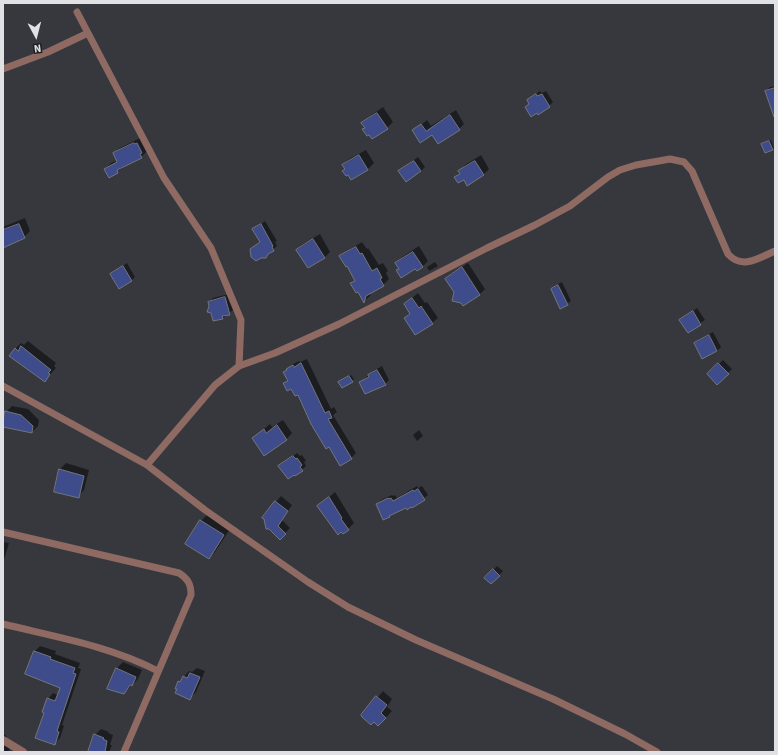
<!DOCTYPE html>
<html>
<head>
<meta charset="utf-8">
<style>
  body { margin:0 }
  #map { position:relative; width:778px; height:755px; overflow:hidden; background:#36383d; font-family:"Source Sans 3",sans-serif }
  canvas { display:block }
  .frame { position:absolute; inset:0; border:4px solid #e0e1e5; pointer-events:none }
  .north { position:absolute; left:16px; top:16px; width:40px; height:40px; -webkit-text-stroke:3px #1e1f21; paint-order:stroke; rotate:173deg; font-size:11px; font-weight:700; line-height:16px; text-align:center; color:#e0e1e5 }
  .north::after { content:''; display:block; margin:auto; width:14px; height:18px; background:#e0e1e5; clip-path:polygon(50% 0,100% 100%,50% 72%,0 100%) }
</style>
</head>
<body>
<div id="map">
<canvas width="778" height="755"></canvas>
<div class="frame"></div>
<div class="north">N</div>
</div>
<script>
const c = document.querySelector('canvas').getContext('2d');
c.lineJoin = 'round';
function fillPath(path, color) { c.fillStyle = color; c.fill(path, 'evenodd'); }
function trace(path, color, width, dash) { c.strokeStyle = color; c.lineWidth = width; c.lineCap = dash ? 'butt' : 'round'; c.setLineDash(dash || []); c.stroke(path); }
fillPath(new Path2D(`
  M775,86V103L766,91L770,87Z
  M540,91L542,93L546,91L553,102L549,106L530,104L528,100Z
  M383,107L393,122L387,128H366L363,123L369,117Z
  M456,110L464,124L459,129L432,134L414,131L427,120L431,126Z
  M140,138L147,151L141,157L109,176L105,169L111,163L118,160L114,153L120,148Z
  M771,140L774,148L772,150L762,144Z
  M366,150L374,163L368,169L351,178L343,165L349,159Z
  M481,155L489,169L483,175L464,178L456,177L465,165Z
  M418,157L425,167L421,171H399Z
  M25,218L30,231L24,237L3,247V227Z
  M265,221L277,241L275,242L277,246L263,258L252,256L250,249L261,241L253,230Z
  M320,234L330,252L324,258L297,250L303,244Z
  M362,242L367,249L368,248L379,265L383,263L388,271L386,273L389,279L383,285L371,292L370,296L364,301L358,291L352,284L356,279L347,265L341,257L347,251Z
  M419,246L428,261L422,267L397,271L400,268L396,263L402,257Z
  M435,262L438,266L429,271L427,267Z
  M127,263L135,277L131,281L112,274Z
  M468,263L485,289L479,295L455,292L446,279L451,274Z
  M562,282L571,301L567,304L552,289L556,285Z
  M418,293L425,303L427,302L438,318L432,323L405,318L410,313L405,304Z
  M229,294L233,310L223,318L210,306L209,302L213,298Z
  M697,308L705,320L688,331L681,320Z
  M713,332L721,347L717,351L703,358L695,343L699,339Z
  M28,341L56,363L54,366L56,368L45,380L15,349L21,343L24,345Z
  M307,359L331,409L334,407L337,412L333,415L356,453L351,458L329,446L298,393L292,387L284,383L288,380V369L293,364L299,361L300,362Z
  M723,360L732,369L717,383L708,374Z
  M382,366L389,380L385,384L366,393L360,383L373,371Z
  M351,375L354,379L352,381H341Z
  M12,406L28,409L39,420L38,426L32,432L3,426L6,412Z
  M283,420L292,433L287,439L265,454L253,438L270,424L272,427Z
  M419,430L423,436L417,441L413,435Z
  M297,453L300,456L302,455L306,461L304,462L306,466L296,475L280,466Z
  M66,463L89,470L84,490L78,497L60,469Z
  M417,486L418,488L422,486L428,495L412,507L406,506L384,519L377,504L381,500L392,495L393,496L395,495L397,498Z
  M335,492L354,523L348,529L342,531L319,506Z
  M281,496L292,505L282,520L290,528L280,538L270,528L263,517Z
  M207,515L230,529L215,552L209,558L186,543L201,521Z
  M3,542L9,543L3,563Z
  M497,566L503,571L491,583L485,578Z
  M40,646L56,651L55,654L80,663L78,668L81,669L62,725L64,726L60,738L54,744L45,712L48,699L53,693L58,695L61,687L26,674L35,651Z
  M123,662L142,670L138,679L124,693L109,688L117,668Z
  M197,668L205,671L196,692L190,698L178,689L179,682L189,671L192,672Z
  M383,691L392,699L387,707L392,711L382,722L374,721L363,715Z
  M101,729L109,732L108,733L113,735L110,745H112L109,752H89L95,735Z
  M3,733L7,737L6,738L13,743L8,752H3Z`), '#0007');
const building = new Path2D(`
  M775,88V117H774L765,91Z
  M536,94L537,96L542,94L550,107L538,115L537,113L531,117L525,107L529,104L527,100Z
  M377,113L388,129L372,139L369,135L367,136L362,129L365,128L361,123Z
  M450,115L460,130L438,144L432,135L420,143L412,130L421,124L426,131Z
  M769,141L773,150L765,153L761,144Z
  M134,143L135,144L137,143L142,153L140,154L142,158L117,170L118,173L109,178L104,169L117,162L113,153Z
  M359,155L368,170L351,180L348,175L346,176L342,171L345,169L342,165Z
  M414,161L421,171L406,182L398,171Z
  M475,161L484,175L467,186L464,180L458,183L454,177L460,174L458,171Z
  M19,224L25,238L3,248V230Z
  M261,224L273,246L272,247L274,251L268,254L266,258H261L256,261L251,257L250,249L260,242L252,229Z
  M313,239L325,258L308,268L296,250Z
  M356,247L360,254L362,253L372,271L377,268L382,278L380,279L384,286L366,296L364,303L358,292L356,293L350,283L355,281L347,266L346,267L339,256Z
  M413,252L423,267L417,271L415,269L401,278L396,270L399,269L395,263Z
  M123,266L132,281L119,289L110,274Z
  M462,267L480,295L463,306L461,303L452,301L454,292L445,279Z
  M558,285L568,305L560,309L551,289Z
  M225,297L230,315L222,316L223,319L213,321L211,313L207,312L209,306L208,302Z
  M412,298L419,308L421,306L433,324L415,335L404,318L410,314L404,304Z
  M693,311L701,325L688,333L679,320Z
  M709,335L717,351L702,359L694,343Z
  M21,346L51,370L48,373L50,374L45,382L9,356L15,348L18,351Z
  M301,363L325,413L329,411L332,418L328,419L352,459L340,466L329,447L326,449L311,424L298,395L295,396L291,389L287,391L283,383L288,381L283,372L287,370L286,369L293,365L294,367Z
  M718,363L729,374L717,385L707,374Z
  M377,370L386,385L365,394L359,382L369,377L368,375Z
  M349,376L353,382L342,388L338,382Z
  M5,411L21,415L33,426L32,433L3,427Z
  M277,425L287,440L264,456L252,438L264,429L266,433Z
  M293,456L296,459L297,458L302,465L300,467L303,471L295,476L294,475L288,479L278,466Z
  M59,469L84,476L79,498L54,492Z
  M418,489L425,500L412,508L411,507L407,510L406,508L389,516L390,517L383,520L376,504L388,498L389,499L391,498L393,501L413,490L414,491Z
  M329,497L342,518L341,519L349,530L343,534L341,532L338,535L317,506Z
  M275,501L288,511L278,526L286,534L280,540L269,529H266L264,519L262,518Z
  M200,520L224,535L209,559L185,544Z
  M493,569L500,576L491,584L484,578Z
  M34,651L51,657L50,659L75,668L73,673L76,674L57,731L59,732L55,745L35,738L44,713L42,712L47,698L55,701L60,688L25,674Z
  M116,668L136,677L132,686L130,685L124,694L107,689Z
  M190,673L200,677L190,700L175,693L177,689H175L178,681L180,682L183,676L187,678Z
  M376,696L387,705L381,713L386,718L378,726L374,722L371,725L362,717L361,715Z
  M94,734L104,738L103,739L107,741L105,752H88Z`);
fillPath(building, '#3e4c8c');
trace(building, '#73757a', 1);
trace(new Path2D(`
  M77,12L164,178L211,248L241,320L239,366
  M3,69L48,52L88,33
  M3,386L147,465L205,510L308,582L348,607L416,640L553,699L625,734L657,752
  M147,465L215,385L239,366L275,353L339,324L487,248L535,225L570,206L608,177L620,170L636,165L670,159L684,162L692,171L728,254C742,270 759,258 775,251
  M3,532L179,573C188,579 191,584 191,595L124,752
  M3,624C56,637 110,646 158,671`), '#8e6a63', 7);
trace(new Path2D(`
  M3,740L23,752`), '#8e6a63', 8);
</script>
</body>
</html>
